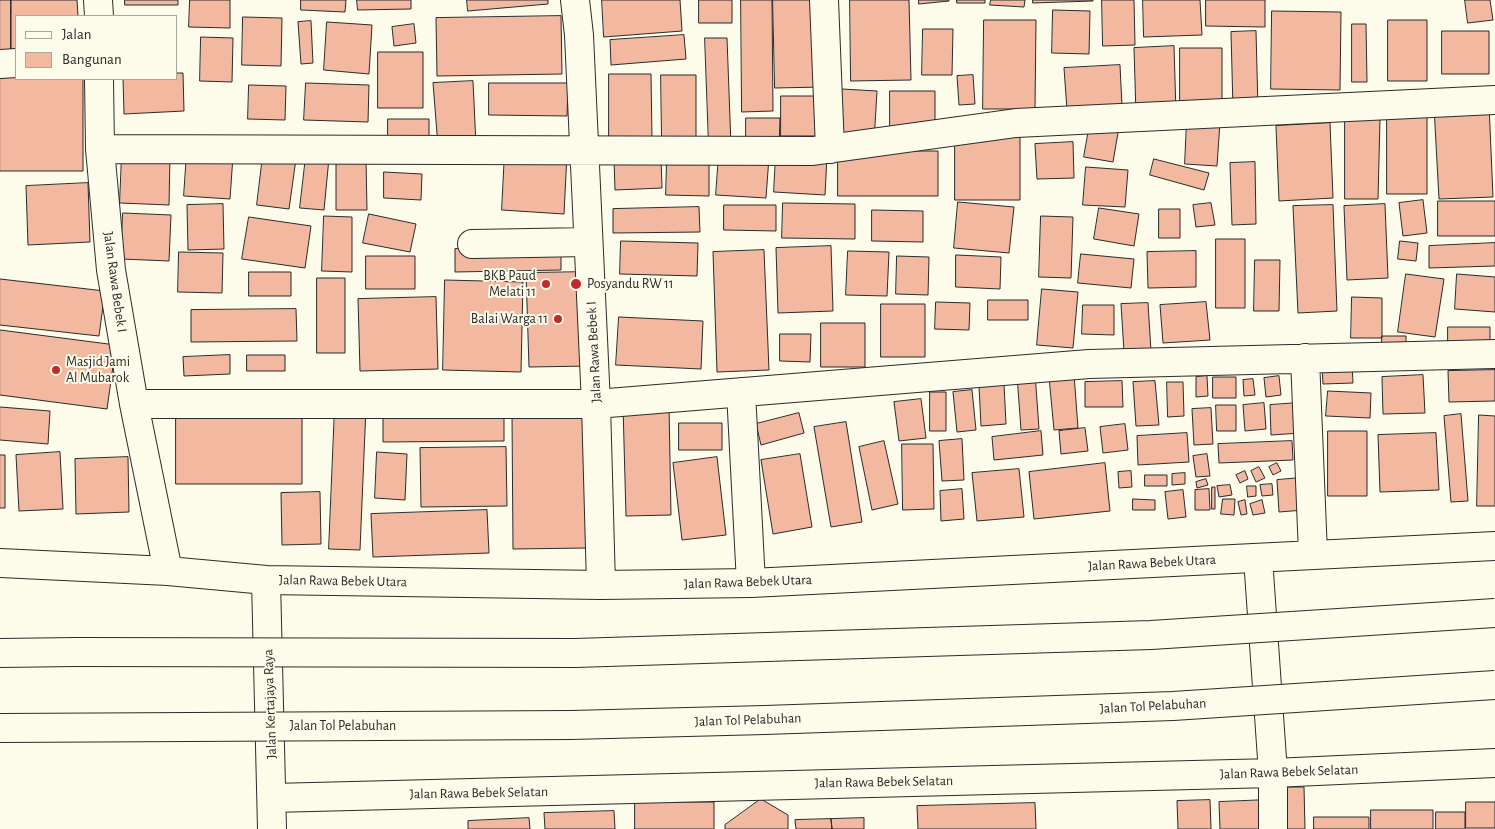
<!DOCTYPE html>
<html>
<head>
<meta charset="utf-8">
<style>
  body { margin:0 }
  #map { position:relative; width:1495px; height:829px; overflow:hidden; background:#fdfbea; font-family:"Alegreya Sans",sans-serif }
  canvas { display:block }
  .legend { position:absolute; left:15px; top:15px; width:162px; height:65px; box-sizing:border-box; background:#fdfbea; border:1px solid #a9a89e; margin:0; padding:6px 9px; list-style:none; font-size:15px; color:#2b2b2b }
  .legend li { display:flex; align-items:center; gap:10px; height:25px }
  .legend b { width:25px; border:1px solid #a9a89e }
</style>
</head>
<body>
<div id="map">
<canvas width="1495" height="829"></canvas>
<ul class="legend">
<li><b style="height:6px;background:#fdfbea"></b>Jalan</li>
<li><b style="height:14px;background:#f2b8a0"></b>Bangunan</li>
</ul>
</div>
<script>
const c = document.querySelector('canvas').getContext('2d');
c.lineJoin = 'round';
function fillPath(path, color) { c.fillStyle = color; c.fill(path, 'evenodd'); }
function trace(path, color, width, dash) { c.strokeStyle = color; c.lineWidth = width; c.lineCap = dash ? 'butt' : 'round'; c.setLineDash(dash || []); c.stroke(path); }
function label(font, color, halo, rows, align = 'center') {
  c.font = font + ' "Alegreya Sans",sans-serif'; c.lineWidth = 4; c.setLineDash([]); c.textBaseline = 'middle'; c.strokeStyle = halo; c.fillStyle = color; for (const [text, x, y, turn = 0] of rows) {
    c.save(); c.translate(x, y); c.rotate((+turn || 0) * Math.PI / 180); c.textAlign = isNaN(turn) ? turn : align; if (halo) c.strokeText(text, 0, 0); c.fillText(text, 0, 0); c.restore();
  }
}
const building = new Path2D(`
  M0,0H11V52H0Z
  M11,0H77L78,16H16V52H11Z
  M125,0H178V5H125Z
  M190,0H230V28L189,27Z
  M301,0H346L345,12L301,10Z
  M357,0H411V9L358,10Z
  M467,0H548V4L468,11Z
  M602,0H680L682,31L604,37Z
  M699,0H732V23H699Z
  M741,0H772L773,111L742,112Z
  M773,0H822L823,87L775,88Z
  M850,0H909L911,80L851,81Z
  M919,0H949V1L919,4Z
  M957,0H985V3H957Z
  M991,0H1025L1024,7L990,5Z
  M1033,0H1093V1L1033,3Z
  M1102,0H1134L1135,45L1103,46Z
  M1143,0H1200L1202,35L1144,37Z
  M1206,0H1265V27L1206,26Z
  M1465,0H1490L1493,20L1468,23Z
  M1053,10L1090,11L1089,54L1052,53Z
  M1272,11L1341,12L1340,90L1271,89Z
  M561,16L562,74L437,76L436,18Z
  M243,17L282,18L281,66L242,65Z
  M984,20H1036L1035,109H983Z
  M1388,20H1427V81H1388Z
  M311,21L313,63L301,64L298,22Z
  M327,22L372,25L369,74L324,70Z
  M414,24L416,43L394,46L392,27Z
  M1352,24H1366L1367,82H1352Z
  M923,29H953L952,75H922Z
  M1256,31L1258,108L1233,109L1231,32Z
  M1442,31H1489V74H1442Z
  M684,35L686,59L611,65L610,40Z
  M201,37L233,38L232,82L200,81Z
  M705,38H727L731,146L709,147Z
  M1174,46L1176,113L1136,115L1134,48Z
  M1180,48H1222V106H1180Z
  M378,52H423V108H378Z
  M1120,65L1122,106L1067,110L1064,68Z
  M176,73H183L184,111L124,114L123,79H176Z
  M0,74H16V79H83V171H0Z
  M609,74H651L652,139H609Z
  M661,75H696V141H662Z
  M973,75L975,104L959,105L957,76Z
  M473,81L476,145L438,146L433,83Z
  M306,83L369,85L368,122L304,120Z
  M489,83H568L567,116L489,115Z
  M249,85L286,86L285,120L248,119Z
  M842,89L877,91L874,142L839,140Z
  M890,91H935V132H890Z
  M781,96H825V136H781Z
  M1489,104L1493,197L1439,199L1434,107Z
  M1387,114H1427V194H1387Z
  M746,118H780L779,149H746Z
  M388,119H429V147H388Z
  M1345,119H1380L1378,199H1345Z
  M1187,120L1220,122L1217,166L1185,164Z
  M1090,123L1119,127L1113,162L1084,157Z
  M1330,123L1333,198L1279,201L1276,126Z
  M955,132H1020V200H955Z
  M1073,142L1074,178L1037,179L1035,144Z
  M505,151L567,154L564,214L502,210Z
  M838,151H938V196H838Z
  M187,152L233,156L230,199L184,196Z
  M122,153L170,155L169,205L120,203Z
  M719,154L769,157L766,198L716,195Z
  M776,154L827,157L825,195L774,192Z
  M263,155L296,159L289,209L257,205Z
  M306,156L329,158L324,210L300,208Z
  M661,158L662,188L615,190L614,159Z
  M1154,159L1209,173L1204,190L1150,175Z
  M366,160L367,210H336V161Z
  M667,161H709V196L666,195Z
  M1255,162L1256,224L1232,225L1230,163Z
  M1086,167L1128,170L1125,207L1083,205Z
  M384,172L422,174L421,200L384,198Z
  M88,183L90,242L28,245L26,186Z
  M1423,200L1427,233L1403,236L1399,203Z
  M1438,201H1495V236H1438Z
  M958,202L1014,207L1009,253L954,248Z
  M783,203L855,204V239L782,238Z
  M1211,203L1215,225L1196,227L1193,205Z
  M223,204L224,249L188,250L187,205Z
  M1385,204L1388,278L1347,280L1344,206Z
  M724,205H776V231L724,230Z
  M1333,205L1337,311L1298,313L1293,206Z
  M699,207L700,232L613,233V209Z
  M1099,208L1139,214L1134,246L1094,239Z
  M1159,209H1180V238H1159Z
  M872,210L923,211V242L872,241Z
  M123,213L171,215L169,261L121,259Z
  M369,214L416,224L410,252L363,243Z
  M324,216L352,217V272L322,271Z
  M1041,216L1073,217L1071,278L1039,277Z
  M249,217L311,226L305,268L242,259Z
  M1216,239H1245V308H1216Z
  M621,241L698,243L697,276L620,274Z
  M1400,241L1418,243L1416,261L1398,259Z
  M1495,243V266L1429,268V246Z
  M831,246L833,311L778,313L776,248Z
  M561,248V270L455,272V249Z
  M764,250L769,370L717,372L713,252Z
  M848,251L889,252L887,296L846,295Z
  M1196,251V287L1148,288L1147,252Z
  M179,252L223,253L222,293L178,292Z
  M1081,254L1134,259L1131,288L1078,283Z
  M956,255L1001,257L1000,289L956,287Z
  M366,256H415V289H366Z
  M897,256L929,257L928,295L896,294Z
  M1255,260H1280L1279,311H1254Z
  M249,272H291V296H249Z
  M588,272L591,366L529,367L526,273Z
  M1406,274L1444,279L1435,337L1398,332Z
  M1457,274L1495,277V312L1455,309Z
  M317,278H345V353H317Z
  M0,279L105,291L99,336L0,325Z
  M445,280L523,282L521,372L443,370Z
  M1042,289L1078,292L1073,348L1037,345Z
  M436,297L438,369L360,371L358,299Z
  M1352,297L1382,298V338H1351Z
  M988,300H1028V320H988Z
  M936,302L970,303L969,330L935,329Z
  M1206,302L1210,340L1163,343L1160,305Z
  M1148,303L1151,351L1124,352L1121,304Z
  M881,304H925V357H881Z
  M1083,305H1114V335L1082,334Z
  M296,309L297,341L191,342V310Z
  M619,317L703,321L701,369L616,365Z
  M821,323H865V367H821Z
  M1448,327H1490V351H1448Z
  M0,330L116,345L107,409L0,395Z
  M780,334H811L810,362L780,361Z
  M1382,336H1406V354H1382Z
  M230,355V374L184,376L183,357Z
  M247,355H285V371H247Z
  M1352,364L1353,383L1323,384L1322,366Z
  M1495,370V401L1449,402L1448,371Z
  M1035,373L1039,429L1021,430L1017,375Z
  M1074,374L1078,428L1054,430L1049,377Z
  M1423,375L1425,413L1383,414L1382,377Z
  M1207,376L1208,396L1196,397V377Z
  M1279,376L1281,395L1266,397L1264,378Z
  M1213,377H1236V398H1213Z
  M1253,379L1255,395L1244,396L1243,380Z
  M1122,381L1123,407H1085V382Z
  M1155,381L1159,425L1136,426L1133,382Z
  M1167,382H1183L1184,416L1168,417Z
  M1004,384L1006,424L981,426L979,386Z
  M972,390L976,430L957,432L953,392Z
  M1328,391L1371,393L1370,418L1326,416Z
  M930,392H946V431H930Z
  M921,399L926,438L899,441L894,402Z
  M1264,403L1266,429L1245,431L1243,405Z
  M1298,403L1301,433L1271,435L1270,405Z
  M669,405L671,515L626,516L623,406Z
  M1216,405H1236V431H1217Z
  M335,406L366,407L360,550L329,549Z
  M0,407L50,411L48,444L0,440Z
  M1211,408L1213,444L1194,445L1192,409Z
  M504,412V441L383,442V413Z
  M587,413V548L513,549L512,414Z
  M799,413L804,433L761,445L756,424Z
  M1461,414L1468,501L1451,502L1444,416Z
  M1479,415L1495,416V506H1477Z
  M176,416H302V484H176Z
  M846,422L862,522L831,527L814,427Z
  M679,423H722V450H679Z
  M1125,424L1128,450L1103,453L1100,427Z
  M1085,428L1088,451L1061,454L1059,431Z
  M1041,431L1043,455L994,460L992,437Z
  M1328,431H1367V496H1328Z
  M1187,433L1189,462L1138,465L1137,436Z
  M1436,433L1439,490L1380,492L1378,435Z
  M962,439L964,480L942,481L939,441Z
  M884,441L898,504L872,510L859,447Z
  M1292,441L1293,460L1219,463L1218,444Z
  M902,444H933L934,509L903,510Z
  M506,447L507,506L421,507L420,448Z
  M60,452L63,509L19,511L16,455Z
  M377,452L407,454L405,500L375,498Z
  M800,454L812,527L773,534L761,460Z
  M1207,454L1210,476L1196,477L1193,456Z
  M0,455H5V508H0Z
  M128,457L129,512L76,514L75,459Z
  M717,457L726,535L682,540L673,463Z
  M1105,463L1110,511L1034,519L1029,472Z
  M1277,463L1281,471L1273,475L1269,467Z
  M1259,467L1265,478L1256,482L1251,471Z
  M1019,469L1024,517L977,521L972,473Z
  M1131,471L1132,487L1119,488L1118,472Z
  M1245,471L1248,479L1240,483L1236,475Z
  M1185,473V484L1172,485V474Z
  M1145,475H1167V486H1145Z
  M1301,478L1304,510L1279,512L1277,480Z
  M1206,479L1208,485L1197,488L1196,482Z
  M1272,484L1273,495L1262,496L1260,485Z
  M1230,485L1232,495L1219,497L1217,486Z
  M1247,486H1256V496L1248,497Z
  M1212,487H1215V509H1212Z
  M962,489L964,519L941,521L940,491Z
  M1209,489L1210,510H1195V490Z
  M1183,490L1186,517L1168,519L1165,492Z
  M320,492L321,544L282,545L281,493Z
  M1133,499L1155,500V510H1133Z
  M1223,499H1235L1234,515L1221,514Z
  M1245,500L1247,514L1241,515L1238,502Z
  M1262,500L1265,513L1253,515L1250,504Z
  M487,510L489,553L373,557L371,514Z
  M1282,787H1304L1305,829H1283Z
  M761,799L788,815V829H725V825Z
  M1210,800L1211,829H1178L1177,801Z
  M1267,800L1268,829H1220L1219,802Z
  M635,802H714V829H635Z
  M1466,802H1495V828H1466Z
  M1035,803L1036,829H918L917,806Z
  M1371,810H1433V829H1371Z
  M614,811L615,829H545L544,813Z
  M1436,812H1465V829H1436Z
  M1314,817H1369V829H1314Z
  M529,818L530,829H468V821Z
  M864,818V829H832L831,819Z
  M831,819L832,829H796L795,820Z`);
fillPath(building, '#f2b8a0');
trace(building, '#2b2b2b', 1);
const street = new Path2D(`
  M98,0L99,16
  M575,0L579,35L596,404L601,585
  M824,0L830,149
  M0,64L16,63
  M99,79L100,149L111,270L134,404L168,571
  M100,149L813,151L1016,123L1495,100
  M472,244L588,242
  M1305,358L1313,554
  M741,392L751,583
  M134,404H596L1089,364L1495,354
  M1258,558L1273,773V829
  M0,563L168,571L266,580L601,585L751,583L1495,546
  M266,580L272,829
  M272,798L1273,773L1495,763`);
const highway = new Path2D(`
  M0,653L76,652`);
trace(street, '#2b2b2b', 30);
trace(highway, '#2b2b2b', 30);
trace(street, '#fdfbea', 28);
trace(highway, '#fdfbea', 28);
const highwayBridge = new Path2D(`
  M76,652L575,653L1151,635L1495,613
  M0,728L571,725L765,720L1173,706L1495,685`);
trace(highwayBridge, '#2b2b2b', 30, []);
trace(highwayBridge, '#fdfbea', 28);
for (const [x, y, r, color] of [
  [546,284,5,"#c62828"],
  [576,284,6,"#c62828"],
  [558,319,5,"#c62828"],
  [56,370,5,"#c62828"]
]) { const dot = new Path2D(); dot.arc(x, y, r, 0, 2 * Math.PI); c.fillStyle = color; c.fill(dot); trace(dot, '#fdfbea', 2); }
label('14px', '#2b2b2b', '#fdfbea', [
  ["BKB Paud",536,276],
  ["Melati 11",536,292],
  ["Posyandu RW 11",587,284,"left"],
  ["Balai Warga 11",548,319],
  ["Masjid Jami",66,362,"left"],
  ["Al Mubarok",66,378,"left"]
], 'right');
label('14px', '#2b2b2b', '#fdfbea', [
  ["Jalan Rawa Bebek I",115,282,82],
  ["Jalan Rawa Bebek I",594,352,-93],
  ["Jalan Rawa Bebek Utara",1152,563,-3],
  ["Jalan Rawa Bebek Utara",343,581,1],
  ["Jalan Rawa Bebek Utara",748,582,-2],
  ["Jalan Kertajaya Raya",270,704,-92],
  ["Jalan Tol Pelabuhan",1153,706,-3],
  ["Jalan Tol Pelabuhan",748,720,-2],
  ["Jalan Tol Pelabuhan",343,726],
  ["Jalan Rawa Bebek Selatan",1289,772,-2],
  ["Jalan Rawa Bebek Selatan",884,782,-1],
  ["Jalan Rawa Bebek Selatan",479,793,-1]
]);
</script>
</body>
</html>
